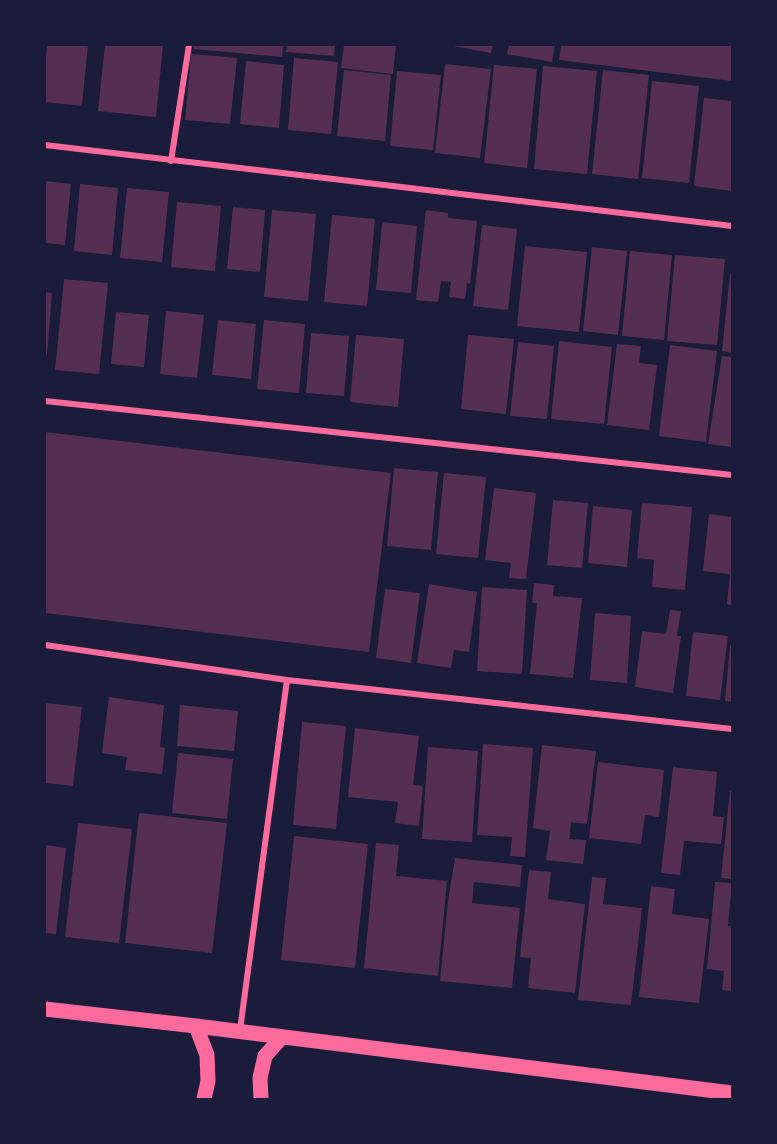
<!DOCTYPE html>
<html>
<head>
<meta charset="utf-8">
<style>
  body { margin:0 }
  #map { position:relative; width:777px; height:1144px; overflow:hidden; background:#1b1b3a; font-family:"Varela Round",sans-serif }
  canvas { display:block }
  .frame { position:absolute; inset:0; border:46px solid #1b1b3a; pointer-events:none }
</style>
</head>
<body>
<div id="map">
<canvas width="777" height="1144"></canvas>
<div class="frame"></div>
</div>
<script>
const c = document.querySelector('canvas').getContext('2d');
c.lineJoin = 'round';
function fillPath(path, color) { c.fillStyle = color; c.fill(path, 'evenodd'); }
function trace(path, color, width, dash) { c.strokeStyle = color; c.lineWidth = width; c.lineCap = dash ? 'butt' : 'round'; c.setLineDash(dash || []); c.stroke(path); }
fillPath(new Path2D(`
  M47,45H88L82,106L45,102V69Z
  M105,45H163L156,117L98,111Z
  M194,45H283L282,57L194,49Z
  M287,45H335L334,56L286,52Z
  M344,45H396L393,74L341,68Z
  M453,45H493L491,53L453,46Z
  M509,45H555L552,62L507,54Z
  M561,45H732V81L559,60Z
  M191,54L237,58L230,124L185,120Z
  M294,58L338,62L331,134L288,130Z
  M246,61L284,65L279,128L240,124Z
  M445,64L491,69L480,158L435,153Z
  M494,65L537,69L527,168L484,163Z
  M543,66L597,71L587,174L534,169Z
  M344,70L391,75L385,141L337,136Z
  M603,70L649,75L638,179L592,174Z
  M397,71L441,75L433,150L390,146Z
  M652,81L699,86L689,183L642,178Z
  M704,98L732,101V191L694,186Z
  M45,181L71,184L65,245L45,243Z
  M80,184L118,188L112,255L74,251Z
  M127,188L169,192L162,262L120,258Z
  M177,202L221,206L215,271L171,267Z
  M233,207L265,210L260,272L227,269Z
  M272,210L316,214L308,301L264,297Z
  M426,210L448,213V218L477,221L470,284L467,283L465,299L449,297L451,282L441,281L438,302L416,300Z
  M332,215L375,219L367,306L324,302Z
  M382,222L417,226L411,293L376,290Z
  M482,225L517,229L508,310L473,306Z
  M525,246L587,252L579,332L517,326Z
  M592,247L627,251L618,335L583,331Z
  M630,251L672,255L664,340L622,336Z
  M675,255L725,259L717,345L667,341Z
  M730,274H732V353L722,351Z
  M64,279L108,283L99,374L55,370Z
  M45,292L52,293L47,355H45Z
  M166,311L204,315L197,378L160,374Z
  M116,312L149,315L144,367L111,364Z
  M218,320L256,324L251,379L212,375Z
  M264,320L305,324L299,393L257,389Z
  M311,333L349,336L344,396L306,393Z
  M356,335L404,339L398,407L350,402Z
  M468,335L514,339L506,414L461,409Z
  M559,341L612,347L604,424L551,419Z
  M518,342L554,346L547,419L510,416Z
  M617,344L641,346L639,363L657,365L649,430L607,425Z
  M670,345L717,351L706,442L659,436Z
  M722,356L732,357V447L708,444Z
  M45,432L391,473L369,652L45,613Z
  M394,468L438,472L431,550L387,546Z
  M444,473L486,477L478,558L436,554Z
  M494,488L536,493L526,579L509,578L511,563L485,560Z
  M553,500L588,503L582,568L547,565Z
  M642,503L692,507L685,590L652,587L654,560L637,558Z
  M593,506L632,510L627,567L588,563Z
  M709,514L732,517V605L727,604L730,574L703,571Z
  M534,583L554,585L553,596L582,598L573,678L530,674L537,603H532Z
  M429,584L477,592L469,652L454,650L451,668L417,663Z
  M482,587L527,590L522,674L477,671Z
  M385,589L420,593L411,663L376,658Z
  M670,610L681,611L677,636H681L673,693L635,687L642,631L666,634Z
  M595,613L631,616L627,683L590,680Z
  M693,632L728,636L720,700L686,696Z
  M730,645H732V702L725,701Z
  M109,697L164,705L160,747L165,748L162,774L125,770L127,757L102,753Z
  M45,703L82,707L73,786L45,783Z
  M180,705L238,711L234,751L177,746Z
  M302,722L346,726L336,829L293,825Z
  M355,728L419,736L413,785L423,786L419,826L395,823L398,802L348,797Z
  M483,744L533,748L525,857L510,856L512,837L477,835Z
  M542,745L596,751L587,824L571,822L570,833L569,839L586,840L583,864L546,860L550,831L533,828Z
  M428,747L478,751L472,842L422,839Z
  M178,753L233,759L227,819L172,813Z
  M598,762L664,770L659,817L645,815L641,844L589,838Z
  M673,767L717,772L713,816L724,817L721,844L684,841L680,875L661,873Z
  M730,791H732V879L721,878Z
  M139,813L227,823L212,953L125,943Z
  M78,823L132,829L119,943L65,937Z
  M294,836L368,844L355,968L281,960Z
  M376,843L399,845L396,876L447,881L438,976L364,968Z
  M45,845L66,848L56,934L45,933Z
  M455,858L522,865L520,887L474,882L472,903L520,908L512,988L440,981L448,901Z
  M529,870L551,872L548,899L585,904L575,993L528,988L531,958L520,957Z
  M592,877L606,878L603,904L642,908L631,1005L578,1000Z
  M715,882L732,883L728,926H732V991L722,990L724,971L707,969Z
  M651,886L675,889L672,914L709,919L699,1003L639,997Z`), '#542f53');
trace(new Path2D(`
  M45,145L732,226
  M171,161L189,45
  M45,401L732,475
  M45,645L287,680L732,729
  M240,1030L287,680`), '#ff6b9d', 6);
trace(new Path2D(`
  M45,1009L196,1026L732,1093
  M196,1026L207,1055L208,1081L204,1099
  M261,1099L260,1078L265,1056L282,1037`), '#ff6b9d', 15);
</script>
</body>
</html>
